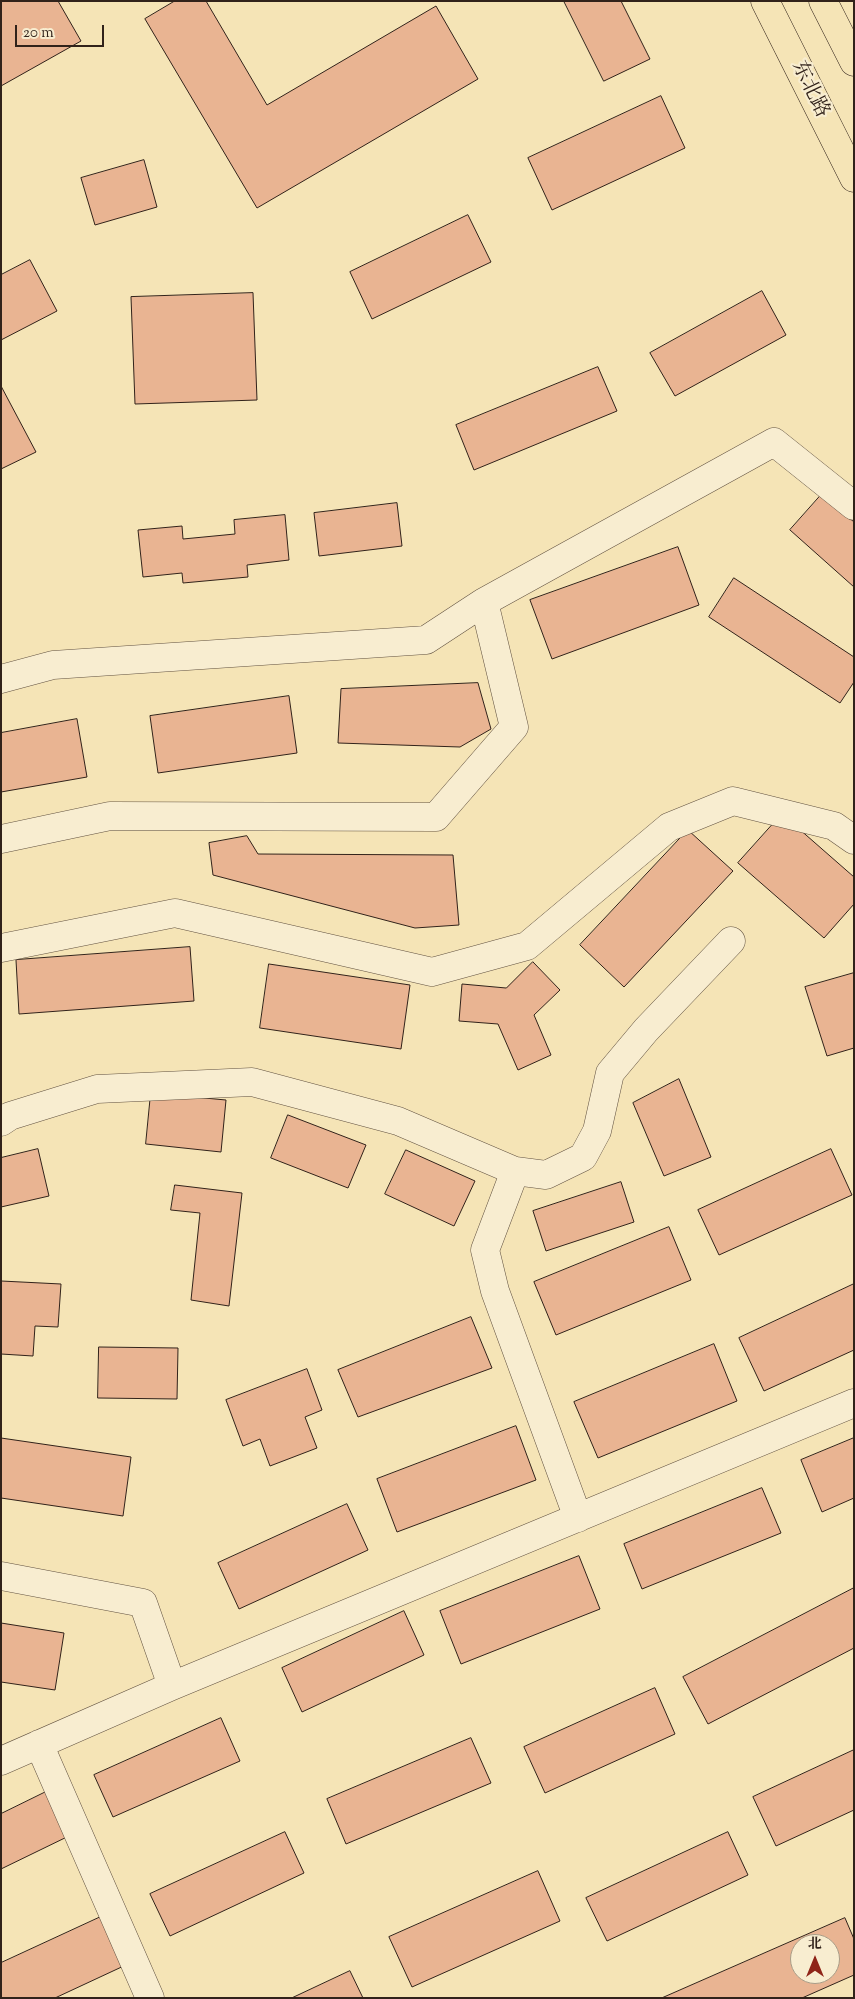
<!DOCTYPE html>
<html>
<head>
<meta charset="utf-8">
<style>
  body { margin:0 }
  #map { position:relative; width:855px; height:1999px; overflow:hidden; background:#f5e4b6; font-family:"Sorts Mill Goudy","Noto Serif SC",serif }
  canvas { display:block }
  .frame { position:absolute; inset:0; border:2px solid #31221a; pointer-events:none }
  .north { position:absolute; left:790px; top:1934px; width:50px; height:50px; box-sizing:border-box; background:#f8edd0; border:1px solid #a89c87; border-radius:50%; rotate:0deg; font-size:14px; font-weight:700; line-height:20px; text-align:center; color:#31221a }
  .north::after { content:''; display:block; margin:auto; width:18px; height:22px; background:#8f2418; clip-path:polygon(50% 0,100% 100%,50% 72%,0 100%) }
  .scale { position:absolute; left:15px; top:25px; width:89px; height:22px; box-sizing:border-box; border:2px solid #31221a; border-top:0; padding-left:6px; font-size:15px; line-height:18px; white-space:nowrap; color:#31221a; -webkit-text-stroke:4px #f8edd0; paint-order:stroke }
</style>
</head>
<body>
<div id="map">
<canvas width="855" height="1999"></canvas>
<div class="frame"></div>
<div class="north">北</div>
<div class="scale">20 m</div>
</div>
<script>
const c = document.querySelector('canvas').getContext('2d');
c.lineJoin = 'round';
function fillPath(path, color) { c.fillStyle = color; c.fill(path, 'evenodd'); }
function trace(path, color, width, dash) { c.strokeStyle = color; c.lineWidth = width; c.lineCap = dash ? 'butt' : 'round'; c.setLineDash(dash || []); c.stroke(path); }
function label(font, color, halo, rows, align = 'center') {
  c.font = font + ' "Sorts Mill Goudy","Noto Serif SC",serif'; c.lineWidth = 4.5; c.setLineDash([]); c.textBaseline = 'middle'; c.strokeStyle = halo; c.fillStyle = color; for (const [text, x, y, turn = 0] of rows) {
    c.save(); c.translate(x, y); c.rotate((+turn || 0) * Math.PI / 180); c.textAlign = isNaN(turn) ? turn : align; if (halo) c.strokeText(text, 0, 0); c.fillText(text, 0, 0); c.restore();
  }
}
const building = new Path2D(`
  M1,1H58L81,41L1,86Z
  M175,1H206L267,105L436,6L478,79L257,208L145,19Z
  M564,1H621L650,59L604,81Z
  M661,96L685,148L552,210L528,158Z
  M144,160L157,207L95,225L81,178Z
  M468,215L491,262L372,319L350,272Z
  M30,260L57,311L1,340V275Z
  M762,291L786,335L675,396L650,353Z
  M253,293L257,400L135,404L131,297Z
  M598,367L617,411L474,470L456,425Z
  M1,386L36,452L1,469Z
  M822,494L854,522V587L790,530Z
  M397,503L402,546L319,556L314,513Z
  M285,515L289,560L247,565L248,577L183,583L182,573L143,577L138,530L182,526L183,539L235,534L234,520Z
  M678,547L699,605L552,659L530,600Z
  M734,578L854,657V682L840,703L709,617Z
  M478,683L491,729L460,747L338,743L341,689Z
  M289,696L297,753L158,773L150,716Z
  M77,719L87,777L1,792V733Z
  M782,814L854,877V904L824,938L738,863Z
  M688,830L733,871L624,987L580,945Z
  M247,836L258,854L453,855L459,925L415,928L213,875L209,843Z
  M190,947L194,1001L19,1014L16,960Z
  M533,962L560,990L534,1015L551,1055L518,1070L498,1024L459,1021L462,984L506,988Z
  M269,964L410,985L401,1049L260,1028Z
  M854,973V1048L827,1056L805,987Z
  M679,1079L711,1157L664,1176L633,1103Z
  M151,1093L226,1100L221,1152L146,1144Z
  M288,1115L366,1145L348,1188L271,1158Z
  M38,1149L49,1196L1,1207V1158Z
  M831,1149L852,1195L719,1255L698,1210Z
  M406,1150L475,1181L454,1226L385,1194Z
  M621,1182L634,1222L546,1251L533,1211Z
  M175,1185L242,1193L229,1306L191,1300L200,1213L171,1210Z
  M669,1227L691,1280L556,1335L534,1282Z
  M1,1281L61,1284L58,1327L35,1326L33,1356L1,1354Z
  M854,1284V1350L764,1391L739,1338Z
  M471,1317L492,1368L358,1417L338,1370Z
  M714,1344L737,1401L598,1458L574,1402Z
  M99,1347L178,1348L177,1399L98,1398Z
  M307,1369L322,1410L305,1417L317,1448L270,1466L260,1439L243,1446L226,1400Z
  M516,1426L536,1480L397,1532L377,1479Z
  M1,1438L131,1457L123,1516L1,1498Z
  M854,1438V1498L822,1512L801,1460Z
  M762,1488L781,1533L642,1589L624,1544Z
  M347,1504L368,1550L239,1609L218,1563Z
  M579,1556L600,1609L461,1664L440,1611Z
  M854,1588V1648L708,1724L683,1677Z
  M404,1611L424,1655L302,1712L282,1668Z
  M1,1623L64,1633L55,1690L1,1682Z
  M655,1688L675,1734L545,1793L524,1747Z
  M221,1718L240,1761L113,1817L94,1775Z
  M471,1738L491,1783L346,1844L327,1799Z
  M854,1750V1810L776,1846L753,1797Z
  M52,1789L73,1834L1,1869V1814Z
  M285,1832L304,1873L170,1936L150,1894Z
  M728,1832L748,1875L607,1941L586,1898Z
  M538,1871L560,1921L412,1987L389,1937Z
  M105,1915L128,1964L55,1998H1V1963Z
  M845,1918L854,1939V1975L802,1998H662ZM800,1944H830V1974H800Z
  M350,1971L363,1998H292Z`);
fillPath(building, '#e9b492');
trace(building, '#31221a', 1);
const minor = new Path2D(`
  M1,679L53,665L426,640L484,602
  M1,839L110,816L436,817L514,727L484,602L774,442L854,506
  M1,948L175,913L432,972L527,946L669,827L733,801L834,826L854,840
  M1,1122L10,1116L97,1089L252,1082L398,1121L515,1171L546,1175L583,1157L597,1131L610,1073L646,1030L731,941
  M515,1171L485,1250L495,1291L578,1518
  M1,1576L143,1603L172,1686
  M39,1744L150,1998
  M1,1761L172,1686L854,1403`);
const major = new Path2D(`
  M765,1L854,178`);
const highway = new Path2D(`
  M823,1L854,62`);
trace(minor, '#625241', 29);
trace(major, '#31221a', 29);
trace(highway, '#31221a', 29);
trace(minor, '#f8edd0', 28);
trace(major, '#f5e4b6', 28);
trace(highway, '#f5e4b6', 28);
label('20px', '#31221a', '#f8edd0', [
  ["东北路",809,90,64]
]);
</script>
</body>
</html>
